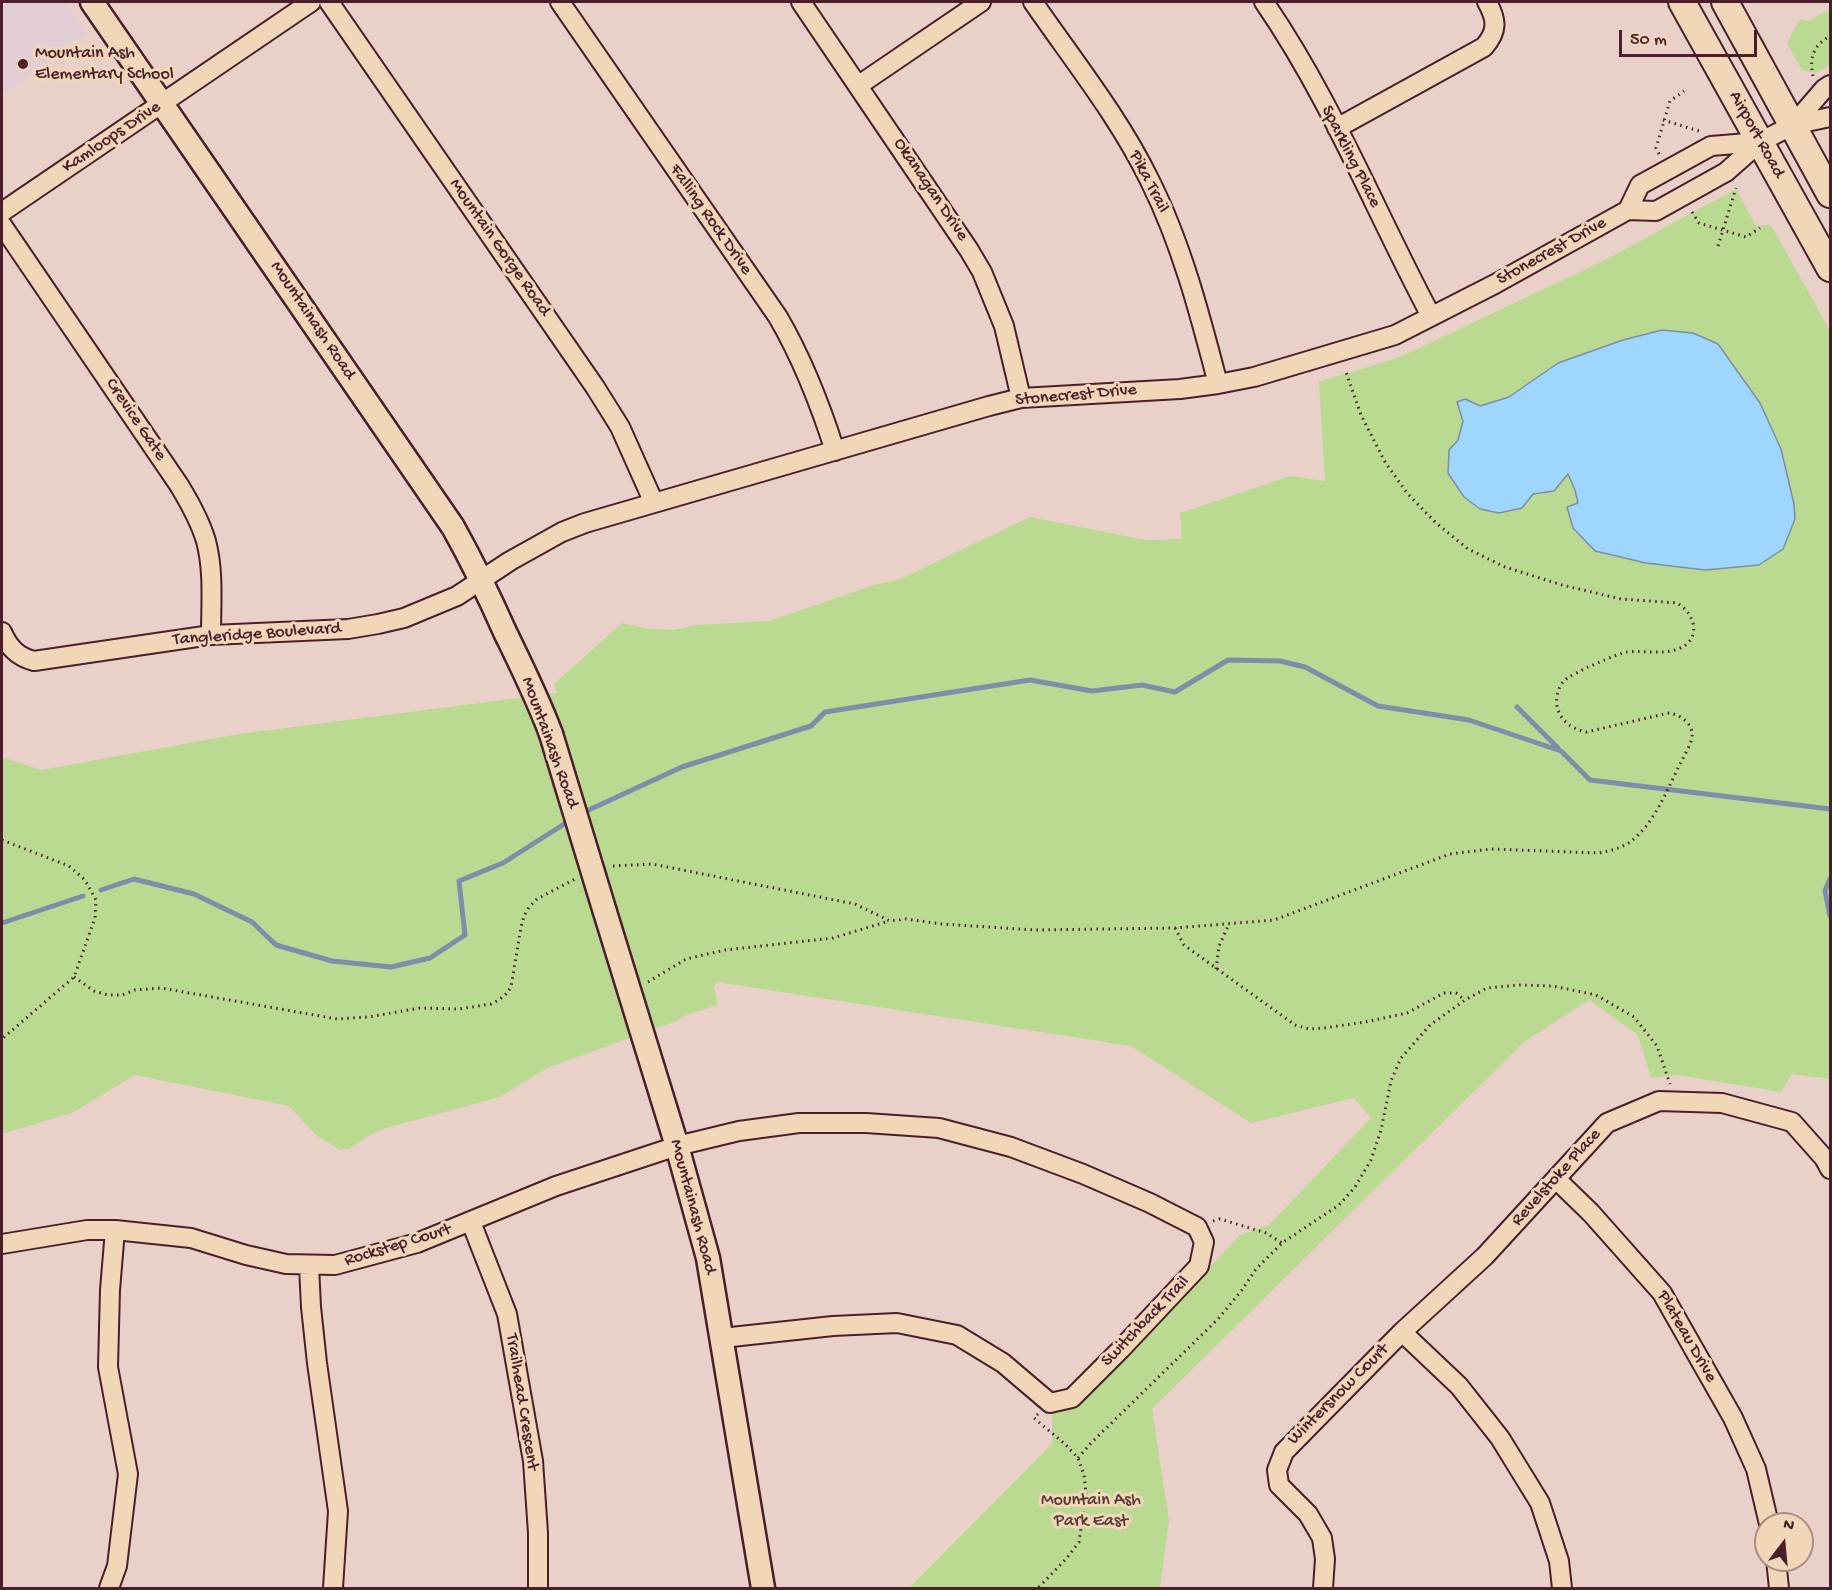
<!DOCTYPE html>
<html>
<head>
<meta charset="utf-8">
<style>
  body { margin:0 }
  #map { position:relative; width:1832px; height:1590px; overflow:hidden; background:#e9d1ca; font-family:"Gochi Hand",sans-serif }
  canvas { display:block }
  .frame { position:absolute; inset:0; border:3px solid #4a1f2b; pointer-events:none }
  .north { position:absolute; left:1754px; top:1512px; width:60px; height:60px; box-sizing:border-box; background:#f1d7b8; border:2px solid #ae8d80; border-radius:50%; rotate:16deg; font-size:16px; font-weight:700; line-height:24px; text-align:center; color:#4a1f2b }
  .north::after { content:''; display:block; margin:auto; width:21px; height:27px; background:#4a1f2b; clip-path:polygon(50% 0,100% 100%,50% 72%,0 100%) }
  .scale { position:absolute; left:1619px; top:30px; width:138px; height:27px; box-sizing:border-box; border:3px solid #4a1f2b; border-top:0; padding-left:8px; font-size:18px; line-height:21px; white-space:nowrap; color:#4a1f2b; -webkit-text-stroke:4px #f1d7b8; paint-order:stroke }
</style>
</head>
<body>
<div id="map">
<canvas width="1832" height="1590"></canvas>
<div class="frame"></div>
<div class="north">N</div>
<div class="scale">50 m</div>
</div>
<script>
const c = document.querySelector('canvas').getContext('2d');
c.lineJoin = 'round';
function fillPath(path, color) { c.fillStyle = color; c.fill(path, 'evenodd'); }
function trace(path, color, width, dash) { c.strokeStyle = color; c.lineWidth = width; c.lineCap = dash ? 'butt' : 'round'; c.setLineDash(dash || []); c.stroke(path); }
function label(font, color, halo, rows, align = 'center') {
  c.font = font + ' "Gochi Hand",sans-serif'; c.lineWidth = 6; c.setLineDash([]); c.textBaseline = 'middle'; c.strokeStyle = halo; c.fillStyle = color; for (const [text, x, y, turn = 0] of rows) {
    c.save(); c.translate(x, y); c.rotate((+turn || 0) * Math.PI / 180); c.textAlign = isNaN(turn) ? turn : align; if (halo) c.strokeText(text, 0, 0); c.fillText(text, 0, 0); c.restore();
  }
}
fillPath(new Path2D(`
  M2,2H65L87,34L2,95Z`), '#e3cdd7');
fillPath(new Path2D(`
  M1830,9V65L1816,73L1802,70L1787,43L1800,19L1809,21Z
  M1736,189L1756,226L1771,225L1830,331V1079L1792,1074L1781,1092L1677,1075L1651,1078L1638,1035L1589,1000L1524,1042L1152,1409L1169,1520L1160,1588H909L1052,1444V1413L1078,1404L1110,1372L1240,1235L1269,1225L1371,1118L1354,1098L1251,1123L1131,1046L717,982L714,987L718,1005L684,1016L677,1021L547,1068L500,1097L383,1129L365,1138L348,1150L346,1148L341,1151L316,1135L289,1106L135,1075L72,1113L2,1134V757L41,770L239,734L557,693L554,684L622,623L650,629L675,630L695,625L769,621L877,584L898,580L1030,517L1145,540L1182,539L1180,513L1290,476L1325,481L1319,382L1397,358L1432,342L1605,260Z`), '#bada92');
const water = new Path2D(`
  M1662,330L1693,333L1718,344L1760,403L1781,449L1794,504L1795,519L1783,549L1759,565L1705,570L1646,563L1595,551L1573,528L1567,507L1578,503L1575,490L1568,474L1554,491L1533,494L1522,508L1499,513L1480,509L1464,497L1448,473L1449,450L1458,440L1463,421L1457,402L1465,399L1480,406L1509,397L1558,363L1623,340Z`);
fillPath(water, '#9fd6fe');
trace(water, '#7d8daa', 1.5);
trace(new Path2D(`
  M1517,707L1558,748
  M580,814L682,767L811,726L825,712L1030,680L1092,691L1142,685L1175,692L1228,660L1280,661L1305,667L1378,706L1469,720L1561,751L1590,780L1830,809
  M1830,879L1825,891L1830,916
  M101,890L134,879L194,894L252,922L276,945L332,961L391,967L430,958L465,935L459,881L503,863L572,819
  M2,923L83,896`), '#7d8daa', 5);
const minor = new Path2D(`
  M329,2L595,387L620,427L654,503
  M560,2L778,317C803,360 820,404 835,451
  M801,2L969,250L982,272L1004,326L1021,398
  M1033,2C1073,60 1119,117 1150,181C1182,245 1200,315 1218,384
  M1264,2C1331,99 1375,211 1431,316
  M859,85L981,2
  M1793,125L1824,89L1830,85
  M1337,128L1484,47C1498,31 1497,20 1487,2
  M1628,210L1640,185L1711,146L1760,142
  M2,212L311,2
  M2,225L179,485C190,503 200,521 206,541C214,571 211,604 211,635
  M2,632C9,648 18,657 34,661L211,635L348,629L378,624L404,618L457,596L510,561L562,532L585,523L989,406L1021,398L1180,389L1218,384L1254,377L1395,335L1495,284L1628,210L1656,211L1726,172L1760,142L1793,125L1830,117
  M1556,1179L1591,1213L1662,1293L1733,1418L1756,1469L1769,1524
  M471,1222L507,1314L533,1461L538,1533V1588
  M2,1244L87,1230H115L191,1238L246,1255L286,1264L335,1265L417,1243L556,1186L677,1146L739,1131L799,1123H866L939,1128L1011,1147L1083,1174L1150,1203L1197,1227L1204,1242L1199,1266L1120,1350L1072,1398L1050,1403L1003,1363L957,1335L897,1323L833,1326L722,1338
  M309,1266L311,1307L317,1363L338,1511L333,1588
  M1402,1332L1459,1386L1500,1438L1540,1503L1559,1561L1562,1588
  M1776,1560L1779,1588
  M109,1588L117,1566L128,1474L108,1367L110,1290L115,1230
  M1323,1588L1325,1559L1322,1538L1308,1514L1279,1485L1277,1470L1284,1452L1402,1332L1485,1256L1607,1123L1659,1101L1722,1103L1792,1122L1824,1158L1830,1169`);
const tertiary = new Path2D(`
  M92,2L453,527C472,561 489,596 505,632C521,665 538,699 551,734
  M605,912L677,1146L708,1258L763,1588`);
const secondary = new Path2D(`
  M1682,2L1830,268
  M1725,2L1830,194`);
trace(minor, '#4a1f2b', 22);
trace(tertiary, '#4a1f2b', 27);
trace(secondary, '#4a1f2b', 30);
trace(new Path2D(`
  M1813,76C1809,57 1814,45 1830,36
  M1663,120L1699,131
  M1659,154L1656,148L1670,101L1684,91
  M1692,212L1699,223L1746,237L1760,228
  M1718,246L1736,188
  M2,840L69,866L85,880L96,900L95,918L74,977L2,1039
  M613,866L652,864L855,904L890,921L906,919L942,924L1035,930L1175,928L1274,920L1450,854L1491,849L1599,853C1614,850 1626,847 1637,836C1657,817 1668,788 1680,764C1684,756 1690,746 1692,738C1694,724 1681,715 1669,713L1586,732C1573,729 1563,723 1558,710C1555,701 1557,687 1565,680C1571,674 1618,653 1627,652C1644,650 1662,655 1678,649C1702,640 1696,614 1677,603L1621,599L1562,585L1505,567L1468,549L1436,523L1407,493L1385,462L1361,415L1346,372
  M1175,928L1184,945L1295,1025L1309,1029L1324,1028L1365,1022L1407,1013L1444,993H1456L1465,1000
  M1216,969L1219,946L1229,924
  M74,977L94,991L108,995H122L135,990L161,988L337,1019L368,1017L420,1008L459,1009L491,1004L499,1000L506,994L511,987L521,927L524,916L529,907L537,899L575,879
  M648,982L686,959L725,950L833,938L889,921
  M1213,1221L1220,1219L1266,1233L1282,1243
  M1038,1414L1034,1418L1065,1444L1078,1458L1084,1475L1086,1494L1079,1542L1066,1559L1038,1588
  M1078,1458L1091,1443L1218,1319L1242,1290L1256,1269L1282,1243L1339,1205L1355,1187L1371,1160L1381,1130L1391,1081L1401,1058L1430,1025L1465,1000L1487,988L1520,985L1553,986L1596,995L1634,1017L1657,1046L1670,1084`), '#4a1f2b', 3, [1.5, 4.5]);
trace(minor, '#f1d7b8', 18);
trace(tertiary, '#f1d7b8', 22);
trace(secondary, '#f1d7b8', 26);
const tertiaryBridge = new Path2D(`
  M551,734L605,912`);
trace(tertiaryBridge, '#4a1f2b', 27, []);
trace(tertiaryBridge, '#f1d7b8', 22);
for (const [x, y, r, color] of [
  [23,64,6,"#4a1f2b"]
]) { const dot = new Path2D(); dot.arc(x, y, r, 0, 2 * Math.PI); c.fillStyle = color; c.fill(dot); trace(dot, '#f1d7b8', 2); }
label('18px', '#4a1f2b', '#f1d7b8', [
  ["Mountain Ash",35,54],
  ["Elementary School",35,75]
], 'left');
label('18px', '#4a1f2b', '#f1d7b8', [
  ["Airport Road",1756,135,61],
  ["Kamloops Drive",112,138,-34],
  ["Sparkling Place",1350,157,63],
  ["Pika Trail",1148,182,63],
  ["Okanagan Drive",930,190,56],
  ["Falling Rock Drive",710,220,55],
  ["Mountain Gorge Road",499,248,55],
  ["Stonecrest Drive",1552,252,-29],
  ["Mountainash Road",312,321,56],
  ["Stonecrest Drive",1076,396,-5],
  ["Crevice Gate",135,420,56],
  ["Tangleridge Boulevard",257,635,-4],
  ["Mountainash Road",549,743,70],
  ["Revelstoke Place",1557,1178,-48],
  ["Mountainash Road",692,1207,75],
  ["Rockstep Court",398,1246,-17],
  ["Switchback Trail",1146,1322,-46],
  ["Plateau Drive",1686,1337,60],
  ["Wintersnow Court",1339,1395,-45],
  ["Trailhead Crescent",521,1402,81]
]);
label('18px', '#5b3b3a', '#f1d7b8', [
  ["Mountain Ash",1091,1501],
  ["Park East",1091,1522]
]);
</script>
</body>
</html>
